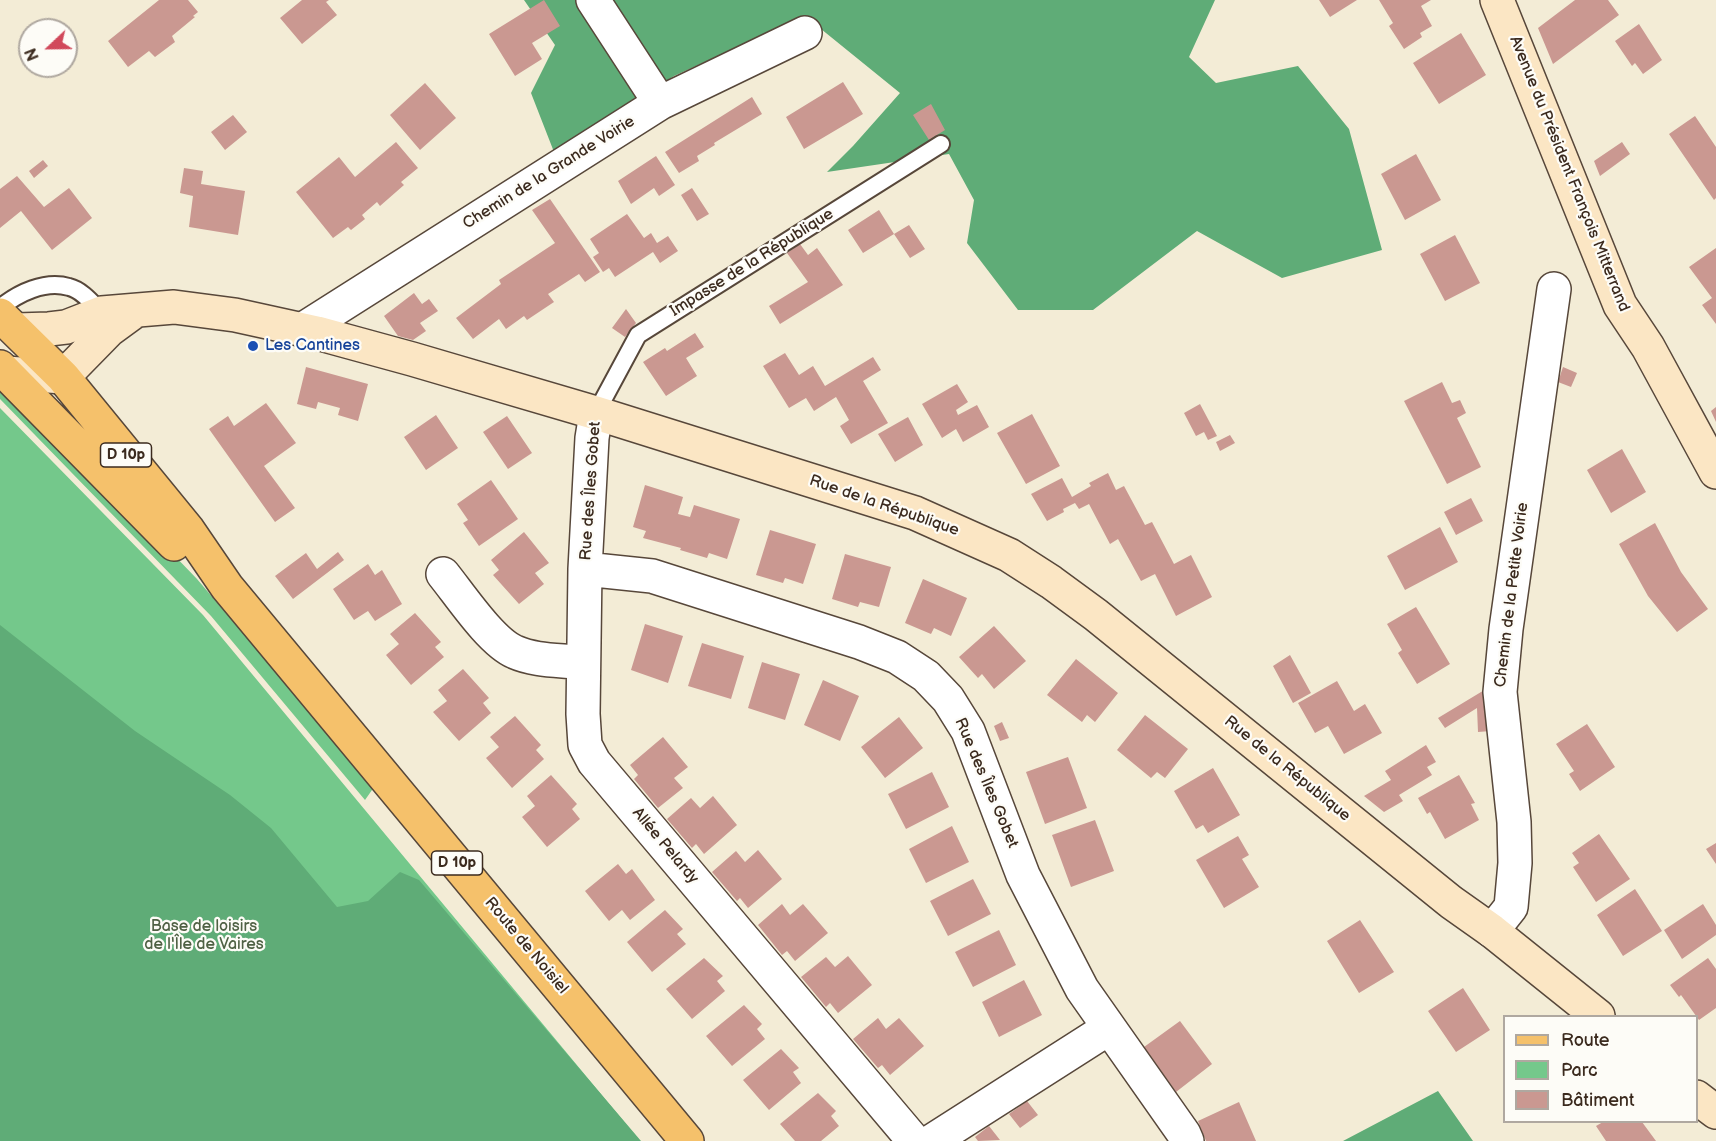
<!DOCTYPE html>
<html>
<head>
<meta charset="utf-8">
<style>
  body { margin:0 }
  #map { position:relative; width:1716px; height:1141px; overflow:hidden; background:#f3ecd6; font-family:"Balsamiq Sans",sans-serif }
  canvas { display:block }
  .legend { position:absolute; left:1503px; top:1015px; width:195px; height:108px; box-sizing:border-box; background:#fdfcf7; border:2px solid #afa8a0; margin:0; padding:8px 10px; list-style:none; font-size:18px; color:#3b2a1e }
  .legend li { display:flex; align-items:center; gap:12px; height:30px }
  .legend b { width:30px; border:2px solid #afa8a0 }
  .north { position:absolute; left:18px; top:18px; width:60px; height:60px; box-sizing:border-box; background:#fdfcf7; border:2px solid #afa8a0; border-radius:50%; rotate:248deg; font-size:16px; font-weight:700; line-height:24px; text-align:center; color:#3b2a1e }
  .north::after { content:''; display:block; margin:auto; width:21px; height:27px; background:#d1495b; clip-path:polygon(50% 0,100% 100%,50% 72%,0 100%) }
</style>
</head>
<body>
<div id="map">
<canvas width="1716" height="1141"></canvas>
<ul class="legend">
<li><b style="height:8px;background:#f5c16b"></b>Route</li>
<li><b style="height:16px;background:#74c88b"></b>Parc</li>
<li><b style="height:16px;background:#ca9891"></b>Bâtiment</li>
</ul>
<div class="north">N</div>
</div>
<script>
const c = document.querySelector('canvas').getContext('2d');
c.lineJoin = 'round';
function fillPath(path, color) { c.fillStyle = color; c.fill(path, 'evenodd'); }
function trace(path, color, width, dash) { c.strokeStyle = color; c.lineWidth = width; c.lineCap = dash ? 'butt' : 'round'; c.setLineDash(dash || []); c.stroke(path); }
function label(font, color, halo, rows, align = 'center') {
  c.font = font + ' "Balsamiq Sans",sans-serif'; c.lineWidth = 4.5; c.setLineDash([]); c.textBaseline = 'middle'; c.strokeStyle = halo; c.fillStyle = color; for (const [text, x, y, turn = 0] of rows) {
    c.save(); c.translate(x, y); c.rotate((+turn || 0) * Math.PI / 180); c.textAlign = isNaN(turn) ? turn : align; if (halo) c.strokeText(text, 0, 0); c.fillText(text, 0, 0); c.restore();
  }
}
fillPath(new Path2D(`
  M0,385L117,496L197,579L372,785V790L365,800L211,616L0,399Z
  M0,408L203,615L640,1141H0Z`), '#74c88b');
fillPath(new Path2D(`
  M524,0H1215L1189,57L1216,83L1298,66L1349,129L1382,250L1282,278L1197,231L1093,310H1018L967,243L974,200L949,154L827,172L853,146L900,93L805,16L674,76L554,152L531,93L555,45Z
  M0,625L135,731L230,795L271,828L337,907L368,901L400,872L419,880L641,1141H0Z
  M1438,1091L1473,1141H1343Z`), '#5fac77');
fillPath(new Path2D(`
  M159,0H188L198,12L193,16L195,17L172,36L175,42L155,57L149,51L128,67L108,41Z
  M302,0H329L326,2L337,15L302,44L280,18Z
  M544,0L560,26L532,43L542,59L515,76L489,34Z
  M1319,0H1357L1330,17Z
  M1379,0H1431L1421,6L1432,26L1420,33L1422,37L1404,49L1389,26L1393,23Z
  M1575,0H1608L1619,15L1553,64L1538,28Z
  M1639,24L1662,60L1643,74L1635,63L1632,66L1615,41Z
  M1461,33L1486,75L1439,104L1413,63Z
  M843,82L863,114L804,149L786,117Z
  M425,83L456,118L420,150L390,115Z
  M752,97L762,114L714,143L715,145L697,156L699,161L679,173L665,152Z
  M931,104L945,130L929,140L913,115Z
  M233,115L247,132L225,150L211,132Z
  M1695,116L1716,147V198L1714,200L1669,134Z
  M396,142L418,168L401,182L404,185L380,206L377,202L362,215L365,219L351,230L348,227L333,238L296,192L339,157L355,177Z
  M1622,142L1630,154L1600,176L1594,161Z
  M1416,154L1441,200L1405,220L1381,174Z
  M656,156L675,185L659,196L654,188L631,204L618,181Z
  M43,160L48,166L34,178L29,171Z
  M184,168L203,171L201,184L245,191L238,235L189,227L193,196L180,193Z
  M17,176L44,207L69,188L92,218L52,250L21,211L0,228V189Z
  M692,188L709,214L697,221L681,195Z
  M550,199L600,272L585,282L579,274L548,294L554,302L527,320L524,316L506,329L499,319L473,339L456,318L501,284L499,280L555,243L532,210Z
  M879,210L894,234L863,253L848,230Z
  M627,214L644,238L651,233L657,243L668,236L678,251L660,263L653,252L615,277L609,268L603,272L593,257L599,253L590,239Z
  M909,225L925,249L910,258L894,234Z
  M1455,235L1480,283L1445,301L1420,254Z
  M800,244L808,255L817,248L843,285L780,324L769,306L808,282L787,253Z
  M1716,248V324L1702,305L1712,298L1689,267Z
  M414,293L422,304L429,299L438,311L420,323L426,331L413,340L398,336L384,316Z
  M626,309L636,323L625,337L612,328Z
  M695,333L704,347L686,358L697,376L666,396L643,362L665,348L667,351Z
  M785,353L799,375L813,366L825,386L873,357L881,370L863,381L888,423L851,444L840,426L849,420L836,397L814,411L806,398L789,408L763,366Z
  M306,367L368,384L358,421L338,415L340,408L318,402L316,409L297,404Z
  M1563,367L1577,373L1571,387L1558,382Z
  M1442,382L1452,403L1460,400L1466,413L1457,418L1481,467L1447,484L1404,401Z
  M957,384L968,402L956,410L958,415L977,405L989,427L963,442L956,429L942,438L922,404Z
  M266,403L296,443L264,466L295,508L275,522L209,429L228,416L234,426Z
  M1200,404L1217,436L1208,440L1204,432L1196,436L1184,413Z
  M1716,407V422L1711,411Z
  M1032,414L1060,466L1026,484L997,433Z
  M436,415L458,448L426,470L404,437Z
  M507,416L532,453L508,469L483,432Z
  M908,417L923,445L895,462L878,434Z
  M1230,435L1235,443L1220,451L1216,442Z
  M1622,449L1646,492L1611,513L1587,470Z
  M1108,473L1116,490L1124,486L1145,525L1152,522L1174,564L1191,555L1212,597L1176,616L1155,574L1141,581L1118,539L1110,544L1089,504L1079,509L1075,503L1063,509L1064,512L1047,521L1031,494L1062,478L1072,497L1091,486L1089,483Z
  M491,480L518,519L479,546L463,523L468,520L457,504Z
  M645,485L683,497L678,514L690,517L694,505L740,519L727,559L709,553L707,558L680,550L681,548L643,538L646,531L633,527Z
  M1471,498L1483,521L1456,535L1444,512Z
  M1655,523L1681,572L1708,609L1677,632L1648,596L1619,544Z
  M1440,527L1458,562L1405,590L1387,556Z
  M770,530L816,544L803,584L785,578L783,583L756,575Z
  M524,532L549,563L535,573L544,584L519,604L493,575L499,570L491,560Z
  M338,552L344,560L293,599L275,576L306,553L317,569Z
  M845,554L891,567L879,607L860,602L858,607L832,599Z
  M368,564L375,575L382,570L402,604L375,621L368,611L354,620L333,589Z
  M923,579L967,598L951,636L934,628L931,634L905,623Z
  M1416,607L1450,664L1417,684L1398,653L1402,650L1387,624Z
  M415,613L441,642L435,647L444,657L411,685L386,655L399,644L390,634Z
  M645,624L683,636L668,683L631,670Z
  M994,626L1026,661L994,689L982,674L978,678L959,657Z
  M702,643L744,656L731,699L688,686Z
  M1290,655L1311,693L1293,703L1273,666Z
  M1076,659L1118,693L1095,722L1087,715L1082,722L1047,695Z
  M762,662L800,674L785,720L748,708Z
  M463,669L489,698L483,703L491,713L459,741L433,712L447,701L438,690Z
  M823,680L859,696L840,741L804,725Z
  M1337,681L1354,711L1365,704L1382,733L1344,754L1328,726L1315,733L1298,703Z
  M1486,689L1491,731L1478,732L1477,708L1445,728L1438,718Z
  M1145,715L1188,749L1165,778L1157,772L1151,778L1117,750Z
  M515,716L541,745L536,750L544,759L512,788L486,758L499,747L490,737Z
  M899,717L923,748L885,778L861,747Z
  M1002,722L1009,738L1000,741L994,726Z
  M1587,724L1615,767L1580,791L1569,774L1574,771L1556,744Z
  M663,737L688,767L674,778L683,788L658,808L634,779L638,775L630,765Z
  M1426,745L1436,762L1427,767L1432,775L1399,795L1403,801L1384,812L1364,796L1391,780L1385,771Z
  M1068,757L1087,808L1045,824L1026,772Z
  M1213,768L1240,815L1208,833L1203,825L1196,829L1174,791Z
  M932,772L949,807L906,829L888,794Z
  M551,775L577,804L572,809L580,819L547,847L522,817L535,806L527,796Z
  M1459,775L1475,803L1471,804L1479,820L1445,839L1430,812L1427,814L1418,798Z
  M713,796L737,825L704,854L696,844L692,848L667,819L691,798L700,808Z
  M1095,820L1114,871L1071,887L1052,835Z
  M952,826L969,862L926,883L909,849Z
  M1599,834L1630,879L1596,902L1573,867L1579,863L1572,853Z
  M1238,836L1249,855L1242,859L1259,887L1224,908L1196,860Z
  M1716,843V864L1706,849Z
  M758,850L782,879L748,908L740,898L737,901L712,872L736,851L745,862Z
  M618,864L626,874L632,869L655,900L630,920L622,910L609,921L585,891Z
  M973,879L991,914L948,936L930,901Z
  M1635,889L1662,931L1623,956L1597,915Z
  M782,904L790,915L803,904L828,933L795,961L787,951L782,955L758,925Z
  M1703,904L1716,925V935L1682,959L1664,930Z
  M665,910L683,929L677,934L686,944L652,972L627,942Z
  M1360,920L1394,972L1359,993L1327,941Z
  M999,930L1016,965L973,987L955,952Z
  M848,956L872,985L838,1013L830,1003L826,1007L801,977L826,957L835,967Z
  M704,958L723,976L717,981L725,991L692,1019L666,989Z
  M1708,958L1716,969V1008L1699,1020L1681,995L1679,997L1670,985Z
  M1024,980L1042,1015L999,1037L982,1002Z
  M1463,988L1490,1030L1456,1052L1428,1011Z
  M744,1005L762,1024L757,1029L765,1039L732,1066L706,1036Z
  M878,1018L886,1029L899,1018L924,1046L890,1075L882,1065L878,1068L853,1039Z
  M1180,1021L1212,1064L1176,1092L1144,1047Z
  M781,1049L799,1068L793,1072L801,1083L769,1110L743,1080Z
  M818,1093L836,1111L831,1116L839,1126L821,1141H795L780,1124Z
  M1027,1101L1038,1115L1020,1128L1009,1114Z
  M1239,1102L1256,1141H1206L1198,1121Z
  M1603,1122H1642L1656,1141H1606L1596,1126Z
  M989,1126L1000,1140L978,1141L975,1137Z`), '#ca9891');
const lane = new Path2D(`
  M0,308C18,293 45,280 69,287C82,290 93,304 102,313
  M596,413L638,335L941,144`);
const street = new Path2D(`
  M593,0L660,103
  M302,330L660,103L805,33
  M596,413L592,438L585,569L583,714L585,745L594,762L914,1141
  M585,569L652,576L859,642L897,657L926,676L948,699L968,731L1023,875L1082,989L1184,1134L1187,1141
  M443,574C460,595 491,642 515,652C535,661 561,660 583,663
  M1492,931L1511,907L1515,863L1514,822L1500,692L1506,629L1554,289
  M932,1141L1109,1028`);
const secondary = new Path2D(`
  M1497,0L1620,305L1648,347L1716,472
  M17,330L49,329L66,327L102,313L174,307L235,315L317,333L412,359L596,413L915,513L1009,555L1051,582L1096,615L1451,902L1492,931L1598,1016
  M6,373L63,377L109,330L135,311
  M1696,1097L1716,1112`);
const primary = new Path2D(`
  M0,315L63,377L188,530L227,587L687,1141
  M0,367L174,544`);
trace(lane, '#57473a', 20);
trace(street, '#57473a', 36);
trace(secondary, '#57473a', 36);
trace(primary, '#57473a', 36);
trace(lane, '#fff', 16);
trace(street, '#fff', 33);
trace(secondary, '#fbe6c4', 33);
trace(primary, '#f5c16b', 33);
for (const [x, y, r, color] of [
  [253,346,6,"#1a4fb4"]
]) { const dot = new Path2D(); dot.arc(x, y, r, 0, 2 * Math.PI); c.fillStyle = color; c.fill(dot); trace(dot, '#fdfcf7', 2); }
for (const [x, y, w] of [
  [126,455,51],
  [457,863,51]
]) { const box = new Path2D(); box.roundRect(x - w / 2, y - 12, w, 24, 4.5); c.fillStyle = '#fdfcf7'; c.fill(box); trace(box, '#3b2a1e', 1.5); }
label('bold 15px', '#3b2a1e', null, [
  ["D 10p",126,455],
  ["D 10p",457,863]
]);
label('16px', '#3b2a1e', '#fdfcf7', [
  ["Chemin de la Grande Voirie",549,173,-32],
  ["Avenue du Président François Mitterrand",1569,174,68],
  ["Impasse de la République",752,263,-32],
  ["Rue des Îles Gobet",591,491,-86],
  ["Rue de la République",884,506,19],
  ["Chemin de la Petite Voirie",1512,595,-83],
  ["Rue de la République",1287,769,39],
  ["Rue des Îles Gobet",986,783,67],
  ["Allée Pelardy",665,846,50],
  ["Route de Noisiel",526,946,50]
]);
label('16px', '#164399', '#fdfcf7', [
  ["Les Cantines",265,346]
], 'left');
label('16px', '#4f6144', '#fdfcf7', [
  ["Base de loisirs",204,927],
  ["de l'Île de Vaires",204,945]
]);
</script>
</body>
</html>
